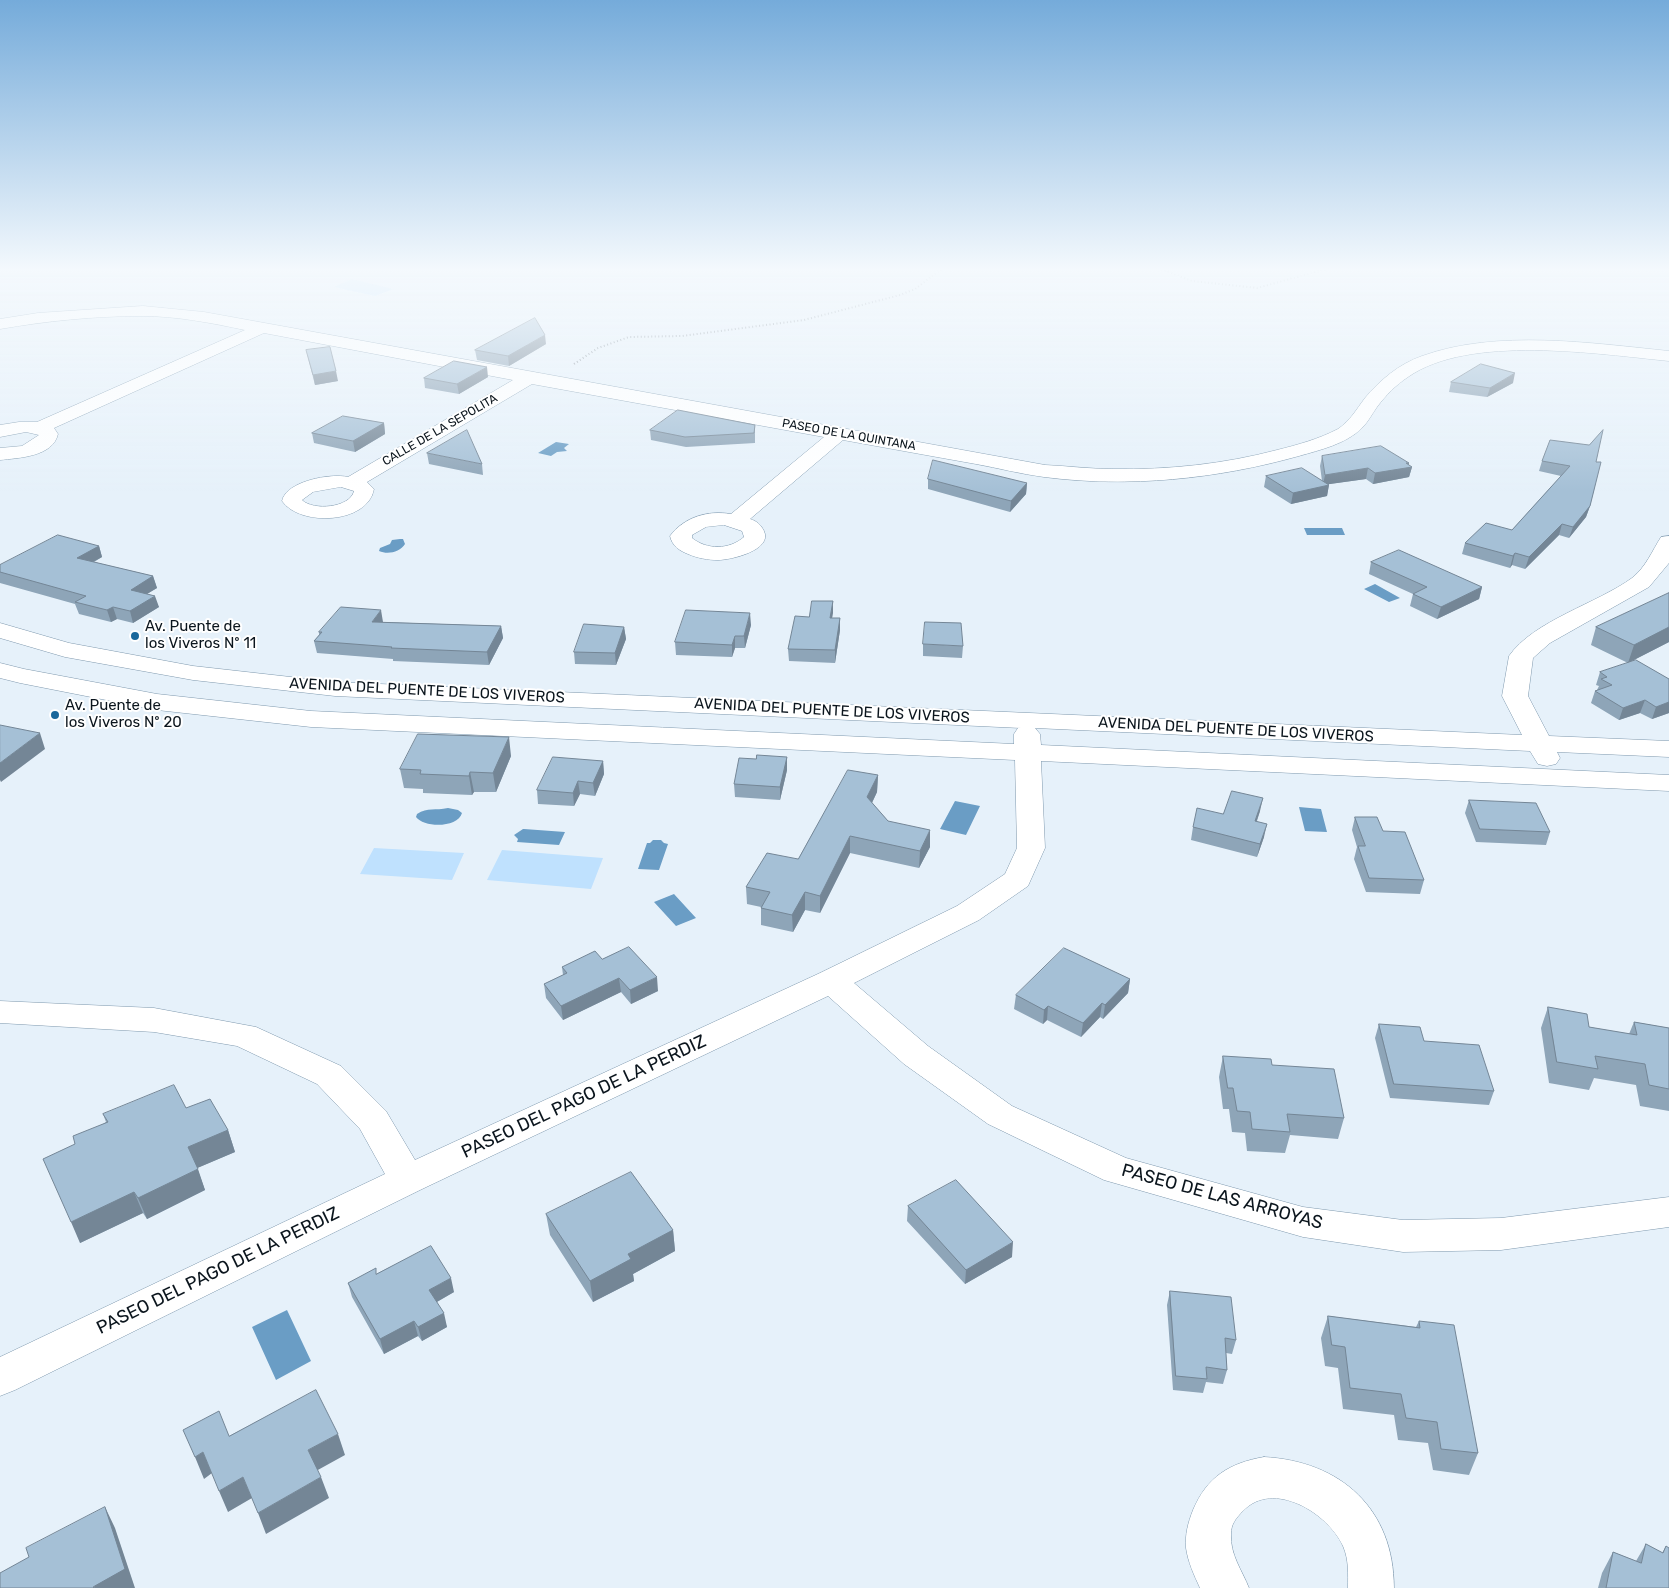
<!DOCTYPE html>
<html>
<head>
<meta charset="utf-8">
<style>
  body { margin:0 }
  canvas { display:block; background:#e6f1fa }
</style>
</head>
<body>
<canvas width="1669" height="1588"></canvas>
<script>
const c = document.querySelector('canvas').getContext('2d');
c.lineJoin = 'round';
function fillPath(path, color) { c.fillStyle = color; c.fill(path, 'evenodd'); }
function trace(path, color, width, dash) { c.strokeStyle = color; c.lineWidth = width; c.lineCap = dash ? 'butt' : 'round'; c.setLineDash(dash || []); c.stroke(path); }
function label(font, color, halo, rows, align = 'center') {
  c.font = font + ' Rubik,sans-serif'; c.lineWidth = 4; c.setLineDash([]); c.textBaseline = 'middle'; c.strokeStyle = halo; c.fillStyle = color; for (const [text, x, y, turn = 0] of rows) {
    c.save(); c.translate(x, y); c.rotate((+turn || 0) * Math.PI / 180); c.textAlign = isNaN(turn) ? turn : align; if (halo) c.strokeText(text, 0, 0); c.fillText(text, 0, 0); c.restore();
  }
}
fillPath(new Path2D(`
  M352,279L393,289L375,296L334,287Z
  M374,848L464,853L452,880L360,874Z
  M502,850L603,858L591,889L487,880Z`), '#bfe1fe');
fillPath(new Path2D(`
  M556,442L569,444L564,448L567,451L557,452L551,456L538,453Z
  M1304,528H1342L1345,535H1307Z
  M400,539H403L405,544C400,552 388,555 379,551L380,548L390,544L392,540Z
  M1375,584L1400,598L1389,602L1364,589Z
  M955,801L980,806L966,835L940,829Z
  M1299,807L1321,809L1327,832L1305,831Z
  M448,808L458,810L462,813C458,828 424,828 416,817L417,814C428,807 435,811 448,808Z
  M523,829H524L565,832L559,845L517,842L518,839L514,835Z
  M653,840H661L664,843L668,844L659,870L638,869L647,843H650Z
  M674,894L696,918L676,926L654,902Z
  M287,1310L311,1361L276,1380L252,1327Z`), '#6a9dc5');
const minor = new Path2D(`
  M143,306L204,312L1045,465C1068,466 1090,469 1113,469C1168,470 1224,464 1277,450C1297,445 1319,439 1338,429C1350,421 1356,410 1365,398C1380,380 1399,364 1422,356C1497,329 1591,343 1669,351V361C1598,354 1469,334 1408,377C1396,385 1386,395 1377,407C1372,414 1368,422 1362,428C1346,444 1320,450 1299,456C1217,479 1129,488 1044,477C1021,474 998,468 976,464C931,456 887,448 843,440L750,519C757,521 761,525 764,531C773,550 731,560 718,560C708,560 697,558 688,554C680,551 672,546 670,536C684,517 708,510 731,514L824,437L532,384L367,482L374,489C368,524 300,527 282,501C286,481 331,473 348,477L513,380L264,333L54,428L58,434C53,457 18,458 0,460V448L22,446L39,435L26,432L0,437V425L19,422H37L245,330C212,323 176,316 142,316C95,316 46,321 0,329V319L38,313ZM341,487L354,491C350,508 313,511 302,500L313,492ZM724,525L742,531L744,537C729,550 707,550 692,538V535L706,527Z
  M1669,536V563L1649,587L1550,643L1533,658L1528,696L1549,736L1669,741V757L1557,752L1560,758L1556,764L1547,766L1538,764L1530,751L1035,728L1040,734L1041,745L1669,775V791L1041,761L1045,848L1028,886L979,920L854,983L928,1046L1012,1106L1126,1158L1303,1207L1403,1220L1501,1218L1669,1197V1227L1501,1250L1403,1252L1303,1237L1104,1180L988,1124L904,1064L828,996L420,1190L15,1390L0,1396V1357L385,1174L360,1129L317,1084L237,1046L154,1032L0,1023V1001L154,1008L256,1027L341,1066L386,1111L415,1160L820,973L957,906L1005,874L1017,848L1015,760L311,727L157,710L20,683L0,678V663L24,669L157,694L311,711L1014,744V734L1018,728H1021L335,696L193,680L65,657L0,638V623L69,643L193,666L335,682L1522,735L1502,696L1509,656C1533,621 1598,603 1632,578C1646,567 1652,551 1661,537Z
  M1264,1457C1341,1461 1394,1509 1394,1588H1348C1348,1574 1349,1560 1343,1546C1328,1513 1273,1479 1243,1511C1236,1518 1231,1524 1231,1534C1230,1555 1242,1570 1249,1588H1200C1194,1575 1188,1562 1186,1548C1185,1534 1188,1523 1193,1510C1207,1477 1229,1463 1264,1457Z`);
trace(minor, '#7f99ae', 1);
trace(new Path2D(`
  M1158,268L1192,281L1257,288L1330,268
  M574,364L598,348L629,337L682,336L804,320L900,295L915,289L943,268`), '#8c969f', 2, [1, 2.5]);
fillPath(minor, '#fff');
fillPath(new Path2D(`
  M546,344L509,366L477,360L475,350Z
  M306,350L338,381L315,385Z
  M488,377L459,394L425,388L424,378Z
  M1451,382L1513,383L1487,397L1449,392Z
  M384,423L385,434L355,452L314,443L312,433Z
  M755,425V443L686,447L651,440L650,430Z
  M427,453L482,464L483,475L429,464Z
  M1322,456L1409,463V465L1412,467L1409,477L1373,484L1366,479L1329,484L1327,496L1291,504L1264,487L1266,476L1322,481L1320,466Z
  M1542,461L1596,462L1590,506L1586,517L1569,538L1559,535L1525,569L1512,565L1510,568L1462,554L1465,543L1512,530L1561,476L1539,471Z
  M928,479L1027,483L1026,494L1010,512L928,489Z
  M99,546L102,557L94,562L153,576L157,588L147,594L159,607L133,623L117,619L111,622L79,614L75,604L0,583V565Z
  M1371,562L1482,587L1479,599L1437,619L1410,606L1413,594L1369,574Z
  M1669,593V642L1628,663L1669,679V713L1652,719L1640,713L1619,720L1591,703L1595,691L1597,690L1599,686L1596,685L1600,672L1628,663L1591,645L1596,627Z
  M833,601L832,618H840V630L835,663L789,661L788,649L809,617Z
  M383,622L501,626L503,638L489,665L393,661V659L317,653L314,641L319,635V632Z
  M751,625L745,648H735L732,657L676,655L675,642Z
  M624,627L626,639L616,665L575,664L574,652Z
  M923,644L963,646L962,658L923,656Z
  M511,756L496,792H474L472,795L423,793V789L404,788L400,769Z
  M787,757V770L780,800L735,797L734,784L756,759Z
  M603,761L604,774L595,796L580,794L574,806L538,804L537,790Z
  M878,775L877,792L872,803L888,821L930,847L919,868L850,853L820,913L805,910L793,932L761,925V907L747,904L746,887L798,859Z
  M1469,800L1550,832L1546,845L1476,842L1465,813Z
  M1260,811L1257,821L1264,837L1257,857L1191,840L1193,827L1223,814Z
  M1355,817L1383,831L1424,880L1420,894L1366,892L1354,859L1357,847L1352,830Z
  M602,959L658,991L631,1004L621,992L563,1020L546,998L544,984L563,975L562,967Z
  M1130,979L1128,993L1103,1019L1100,1017L1081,1037L1047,1020L1043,1024L1014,1009L1016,995Z
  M1548,1007L1589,1027L1629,1034L1634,1022L1669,1028V1111L1640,1106L1636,1085L1594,1078L1589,1090L1549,1083L1541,1028Z
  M1379,1024L1424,1041L1494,1091L1489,1105L1390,1098L1375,1038Z
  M1223,1056L1272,1065L1344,1118L1338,1139L1290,1135L1285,1153L1247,1151L1245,1133L1232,1132L1229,1109H1223L1219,1077Z
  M186,1108L228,1130L235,1152L197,1168L205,1190L147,1219L143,1213L80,1243L75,1144L106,1122L103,1114Z
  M908,1206L1012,1257L965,1284L907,1221Z
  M546,1214L673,1230L675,1251L633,1274L634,1281L593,1302L550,1235Z
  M377,1274L454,1292L437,1302L447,1327L422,1341L418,1336L384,1354L352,1297L348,1283Z
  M1170,1291L1236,1340L1232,1354L1226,1353L1227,1370L1223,1384L1206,1382L1203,1393L1173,1390L1167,1305Z
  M1328,1316L1416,1327L1419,1321L1478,1453L1469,1475L1433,1470L1428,1443L1398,1440L1394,1415L1343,1409L1338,1368L1325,1366L1321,1338Z
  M1646,1544L1662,1553L1666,1546L1669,1588H1598L1602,1573L1613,1552L1636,1561Z`), '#8ea5b8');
fillPath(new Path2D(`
  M545,335L546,344L509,366L508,356Z
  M487,367L488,377L459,394L457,384Z
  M336,371L338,381L315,385L313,375Z
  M1515,373L1513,383L1487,397L1490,388Z
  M384,423L385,434L355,452L353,441Z
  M1406,463H1409L1408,467H1412L1409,477L1373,484L1375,473Z
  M1368,468L1366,479L1323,485L1325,475Z
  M1027,483L1026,494L1010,512L1011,501Z
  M1329,485L1327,496L1291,504L1293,493Z
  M1590,506L1586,517L1569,538L1573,527Z
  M1562,524L1559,535L1525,569L1529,557Z
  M99,546L102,557L80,569L77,558Z
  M1515,553L1512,565L1510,568L1513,556Z
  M153,576L157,588L135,601L131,590Z
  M1482,587L1479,599L1437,619L1441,607Z
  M155,596L159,607L133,623L130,611Z
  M833,601V613L830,630V618Z
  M113,607L117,619L111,622L107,610Z
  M381,610L383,622H372Z
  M750,613L751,625L745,648L744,636Z
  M840,618V630L835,663V650Z
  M501,626L503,638L489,665L487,652Z
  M624,627L626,639L616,665L615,653Z
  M1669,627V642L1628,663L1634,645Z
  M735,636V648L732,657V645Z
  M1645,700L1640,713L1619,720L1623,708Z
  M1669,702V713L1652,719L1656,707Z
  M40,733L45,749L1,782L0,780V763Z
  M509,737L511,756L496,792L493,773Z
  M787,757V770L780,800V787Z
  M603,761L604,774L595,796L593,783Z
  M470,772L474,792L472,795L469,776Z
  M878,775L877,792L867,813V797Z
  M578,781L580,794L574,806L573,793Z
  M1263,798L1260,811L1252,834L1255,821Z
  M1267,824L1264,837L1257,857L1260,844Z
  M930,830V847L919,868L920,851Z
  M850,836V853L820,913V896Z
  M805,892V910L793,932L792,915Z
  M657,977L658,991L631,1004L630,990Z
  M619,978L621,992L563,1020L561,1006Z
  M1130,979L1128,993L1103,1019L1105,1005Z
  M1102,1003L1100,1017L1081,1037L1083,1023Z
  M1048,1006L1047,1020L1043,1024L1044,1010Z
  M228,1130L235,1152L195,1169L188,1147Z
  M198,1169L205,1190L147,1219L138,1198Z
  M134,1192L143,1213L80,1243L71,1222Z
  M673,1230L675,1251L633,1274L634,1281L593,1302L590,1281L628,1254Z
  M1013,1242L1012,1257L965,1284L966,1270Z
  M451,1278L454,1292L433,1304L429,1290Z
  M444,1313L447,1327L422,1341L418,1327Z
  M414,1321L418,1336L384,1354L380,1339Z
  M338,1434L345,1455L316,1471L308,1450Z
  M203,1452L212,1473L204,1479L195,1457Z
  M243,1477L252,1498L228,1512L219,1491Z
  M321,1477L329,1498L266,1534L258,1513Z
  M105,1507L115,1528L135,1588H94Z`), '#748696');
const building = new Path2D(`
  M535,318L545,335L508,356L475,350Z
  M330,347L336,371L313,375L306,350Z
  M454,361L487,367L457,384L424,378Z
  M1481,364L1515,373L1490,388L1451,382Z
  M678,410L755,425L754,433L685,437L650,430Z
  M343,416L384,423L353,441L312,433Z
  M467,430L482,464L427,453Z
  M1603,430L1596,462H1601L1590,506L1573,527L1562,524L1529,557L1515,553L1513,556L1465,543L1486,523L1512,530L1570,466L1542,461L1550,440L1589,445Z
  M1381,446L1409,463H1406L1412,467L1375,473L1368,468L1325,475L1322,456Z
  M933,460L1027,483L1011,501L928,479Z
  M1302,468L1329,485L1293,493L1266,476Z
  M58,535L99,546L77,558L153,576L131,590L155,596L130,611L113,607L107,610L75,602L86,596L0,572V565Z
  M1399,550L1482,587L1441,607L1413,594L1427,587L1371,562Z
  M1669,593V627L1634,645L1596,627Z
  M812,601H833L830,618H840L835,650L788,649L795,616L809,617Z
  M341,607L381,610L372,622L501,626L487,652L391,648L392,647L314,641L322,632H319Z
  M686,610L750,613L744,636H735L732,645L675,642Z
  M925,622L961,623L963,646L923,644Z
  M584,624L624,627L615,653L574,652Z
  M1636,660L1669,679V702L1656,707L1645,700L1623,708L1595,691L1612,685L1601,679L1607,677L1600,672Z
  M0,725L40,733L0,763Z
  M418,734L509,737L493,773L470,772L469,776L420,774L421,770L400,769Z
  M757,755L787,757L780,787L734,784L739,758L756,759Z
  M553,757L603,761L593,783L578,781L573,793L537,790Z
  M848,770L878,775L867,797L888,821L930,830L920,851L850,836L820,896L805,892L792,915L761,908L770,892L746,887L767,853L798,859Z
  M1232,791L1263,798L1255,821L1267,824L1260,844L1193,827L1197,808L1223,814Z
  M1469,800L1536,803L1550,832L1480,829Z
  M1355,817H1377L1383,831L1405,832L1424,880L1369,878L1358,846H1365Z
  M629,947L657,977L630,990L619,978L561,1006L544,984L567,973L562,967L595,951L602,959Z
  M1064,948L1130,979L1105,1005L1102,1003L1083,1023L1048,1006L1044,1010L1016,995Z
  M1548,1007L1587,1014L1589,1027L1637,1035L1634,1022L1669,1028V1089L1649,1085L1645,1064L1595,1056L1598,1069L1557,1062Z
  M1379,1024L1420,1027L1424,1041L1479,1045L1494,1091L1394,1084Z
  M1223,1056L1271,1059L1272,1065L1334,1069L1344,1118L1287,1114L1290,1132L1252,1129L1250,1112L1237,1111L1233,1088H1228Z
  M174,1085L186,1108L210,1099L228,1130L188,1147L198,1169L138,1198L134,1192L71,1222L43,1159L75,1144L73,1136L108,1122L103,1114Z
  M631,1172L673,1230L628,1254L631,1259L590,1281L546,1214Z
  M956,1180L1013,1242L966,1270L908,1206Z
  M431,1246L451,1278L429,1290L444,1313L418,1327L414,1321L380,1339L348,1283L376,1268V1274Z
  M1170,1291L1231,1297L1236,1340L1225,1338L1227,1370L1206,1367L1207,1379L1176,1376Z
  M1328,1316L1420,1328L1419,1321L1454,1325L1478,1453L1441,1449L1437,1422L1406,1418L1401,1394L1350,1388L1345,1347L1332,1345Z
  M316,1390L338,1434L308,1450L321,1477L258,1513L243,1477L219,1491L203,1452L195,1457L183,1430L219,1411L229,1436Z
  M105,1507L125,1569L93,1587L94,1588H0V1573L29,1557L26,1548Z
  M1646,1544L1663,1553L1666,1546L1669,1548V1588H1606L1613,1552L1641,1563Z`);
fillPath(building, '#a5c0d6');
trace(building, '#748696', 1);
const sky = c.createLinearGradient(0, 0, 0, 491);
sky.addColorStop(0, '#75abda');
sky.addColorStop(0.55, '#f4f9fd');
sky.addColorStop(1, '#f4f9fd00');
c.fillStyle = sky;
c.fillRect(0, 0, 1669, 491);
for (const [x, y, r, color] of [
  [135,636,5,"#1b689b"],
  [55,715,5,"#1b689b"]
]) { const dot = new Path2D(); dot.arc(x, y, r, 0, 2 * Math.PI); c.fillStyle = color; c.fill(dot); trace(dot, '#fff', 2); }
label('12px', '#0b151d', '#fff', [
  ["CALLE DE LA SEPOLITA",440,430,-30],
  ["PASEO DE LA QUINTANA",849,435,10]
]);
label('15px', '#0b151d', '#fff', [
  ["Av. Puente de",145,627],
  ["los Viveros Nº 11",145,644],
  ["Av. Puente de",65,706],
  ["los Viveros Nº 20",65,723]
], 'left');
label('15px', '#0b151d', '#fff', [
  ["AVENIDA DEL PUENTE DE LOS VIVEROS",427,691,3],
  ["AVENIDA DEL PUENTE DE LOS VIVEROS",832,711,3],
  ["AVENIDA DEL PUENTE DE LOS VIVEROS",1236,730,3]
]);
label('18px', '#0b151d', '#fff', [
  ["PASEO DEL PAGO DE LA PERDIZ",584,1097,-25],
  ["PASEO DE LAS ARROYAS",1222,1197,15],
  ["PASEO DEL PAGO DE LA PERDIZ",218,1271,-26]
]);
</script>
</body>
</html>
